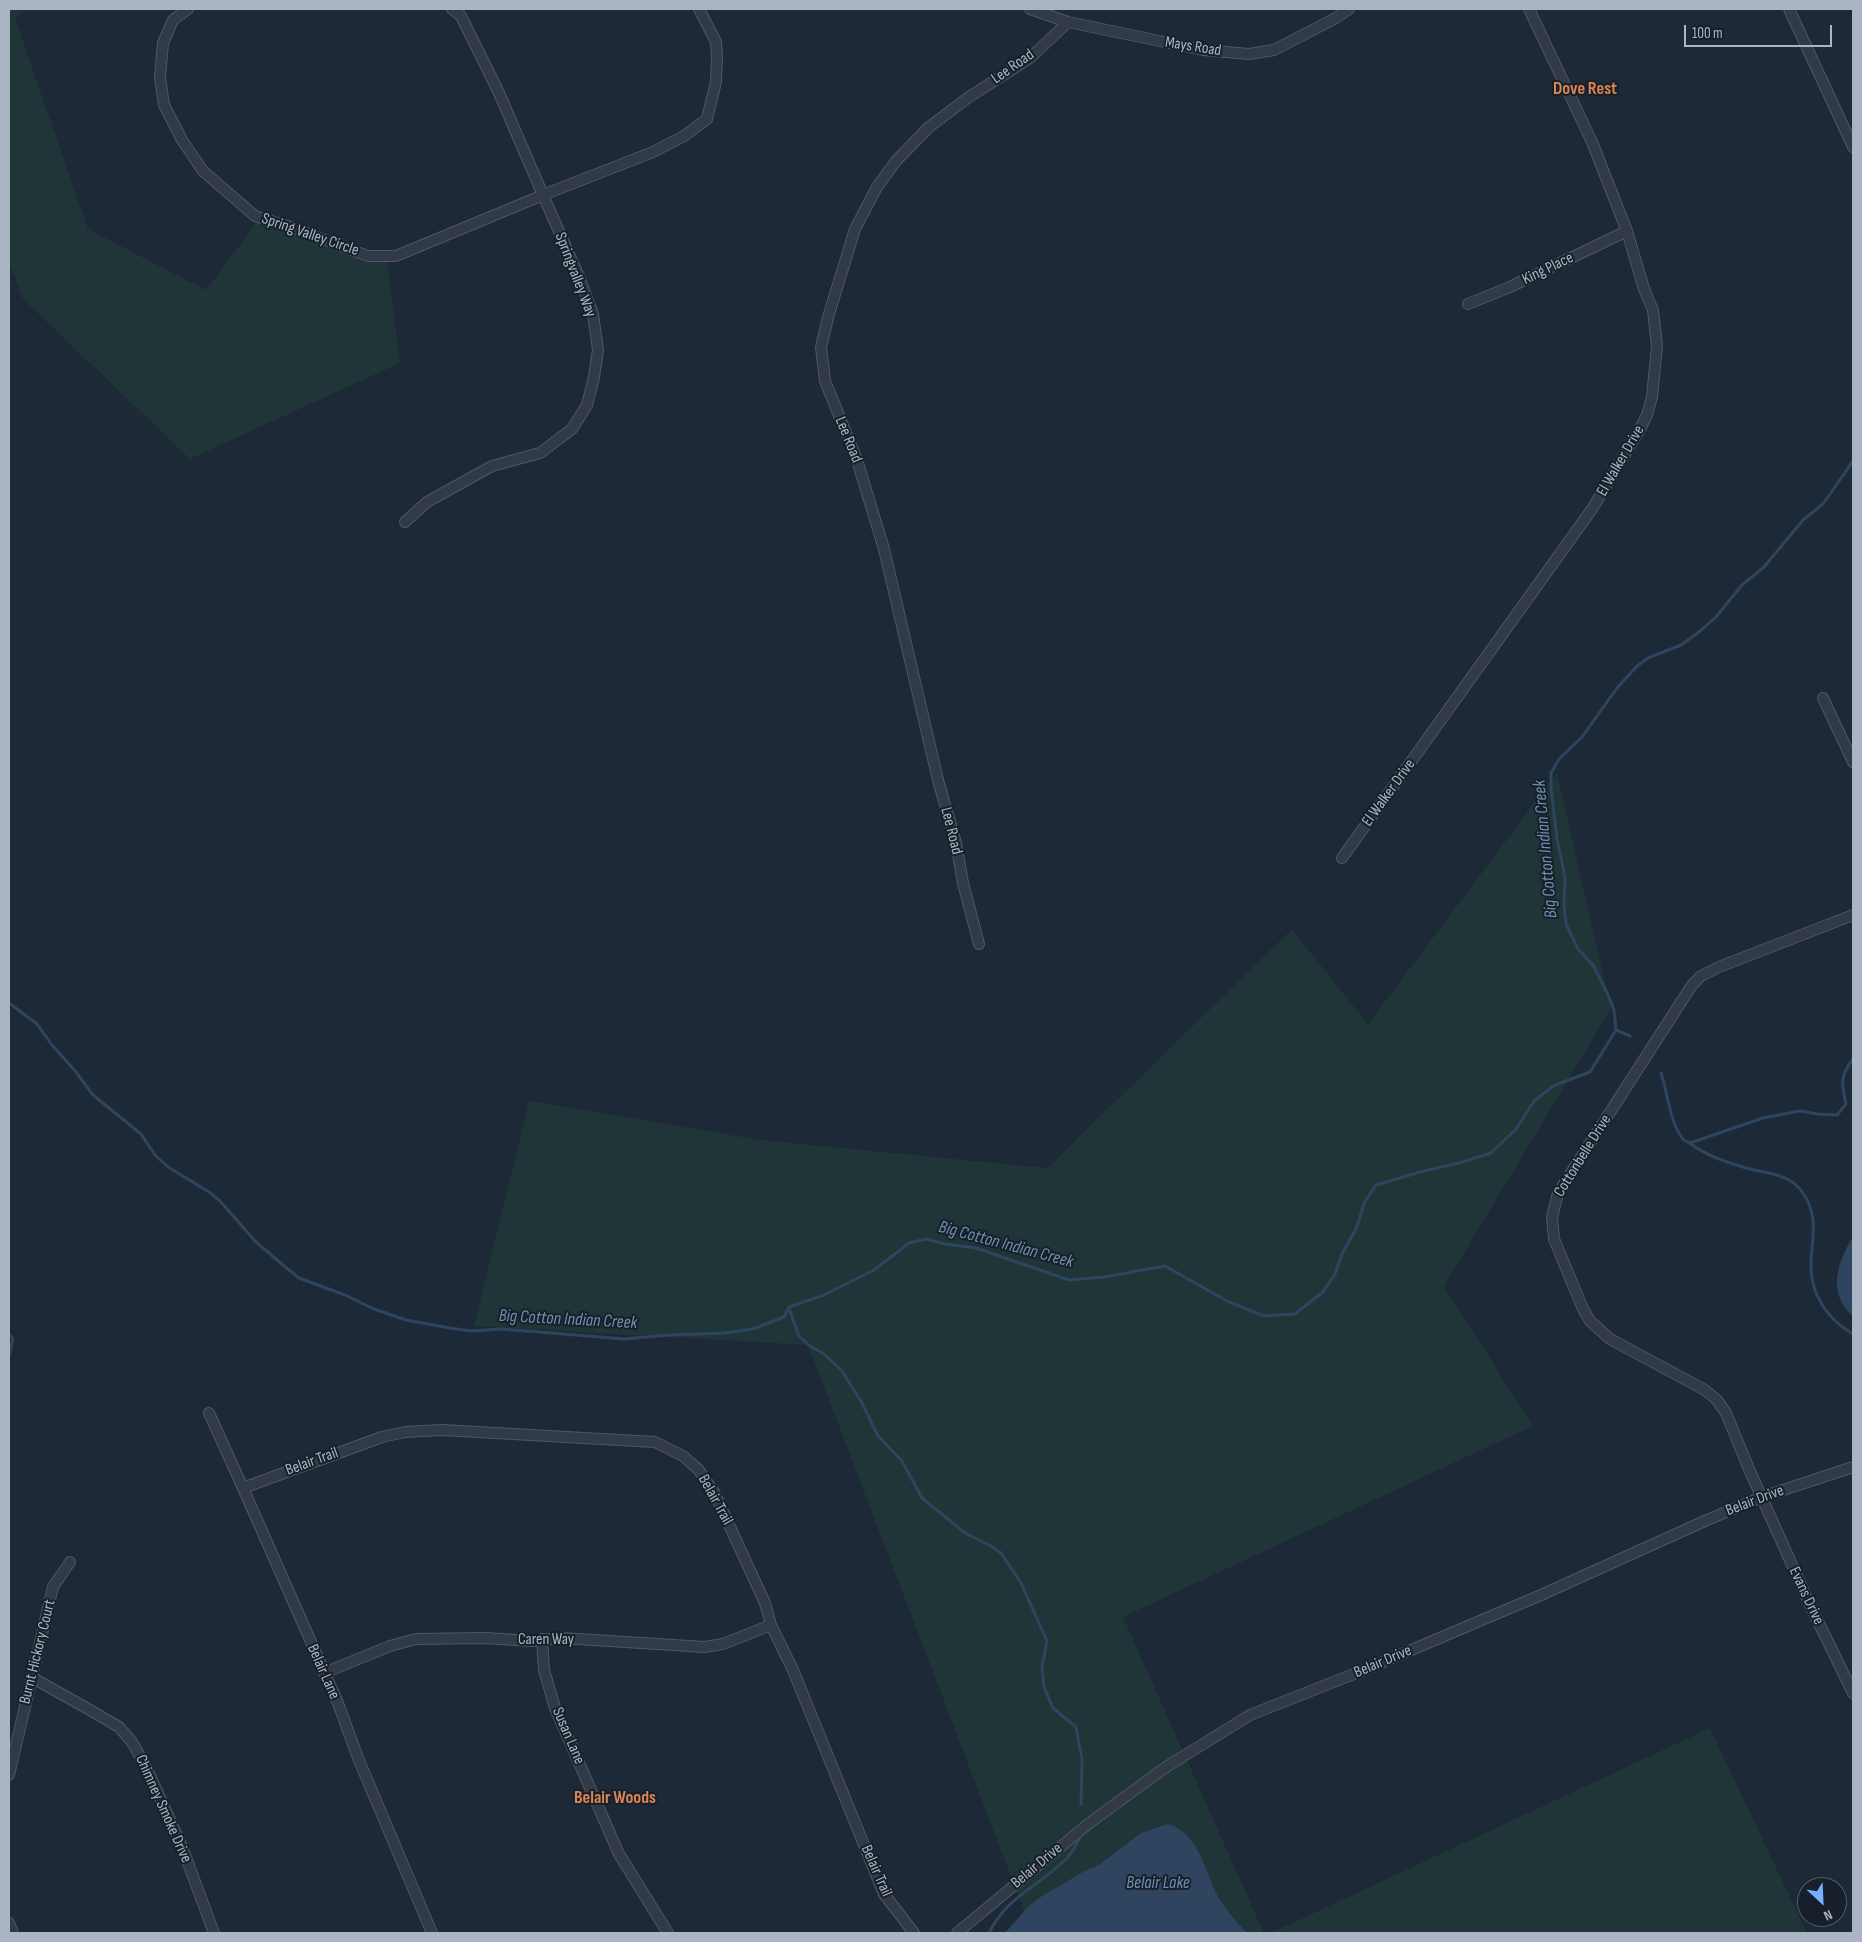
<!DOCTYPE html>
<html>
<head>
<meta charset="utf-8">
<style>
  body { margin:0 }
  #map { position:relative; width:1862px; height:1942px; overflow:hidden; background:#1d2936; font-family:"Sofia Sans Condensed",sans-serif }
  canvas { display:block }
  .frame { position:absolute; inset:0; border:10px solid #aab5c4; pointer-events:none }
  .north { position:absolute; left:1797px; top:1877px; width:50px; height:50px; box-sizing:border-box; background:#17202a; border:1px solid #525c68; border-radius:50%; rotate:155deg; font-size:14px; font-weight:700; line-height:20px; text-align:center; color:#aab5c4 }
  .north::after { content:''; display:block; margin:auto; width:18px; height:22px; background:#75affe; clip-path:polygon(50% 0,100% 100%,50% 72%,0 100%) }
  .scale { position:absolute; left:1684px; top:25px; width:148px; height:22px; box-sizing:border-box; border:2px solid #aab5c4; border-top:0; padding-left:6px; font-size:15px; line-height:18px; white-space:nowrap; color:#aab5c4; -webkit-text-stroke:4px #17202a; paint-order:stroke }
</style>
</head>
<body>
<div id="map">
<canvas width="1862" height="1942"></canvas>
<div class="frame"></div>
<div class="north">N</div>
<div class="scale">100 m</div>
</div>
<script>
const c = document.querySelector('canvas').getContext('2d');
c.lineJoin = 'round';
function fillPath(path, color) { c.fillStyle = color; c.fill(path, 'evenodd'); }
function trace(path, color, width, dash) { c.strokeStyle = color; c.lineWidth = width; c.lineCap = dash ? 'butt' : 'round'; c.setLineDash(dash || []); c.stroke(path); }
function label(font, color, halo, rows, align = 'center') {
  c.font = font + ' "Sofia Sans Condensed",sans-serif'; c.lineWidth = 4; c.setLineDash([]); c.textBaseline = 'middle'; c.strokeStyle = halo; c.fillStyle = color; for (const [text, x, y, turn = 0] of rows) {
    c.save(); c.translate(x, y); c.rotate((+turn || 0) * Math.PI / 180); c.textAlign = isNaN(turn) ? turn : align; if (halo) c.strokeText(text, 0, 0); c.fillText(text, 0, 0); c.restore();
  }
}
fillPath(new Path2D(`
  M9,9H25L15,18L88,229L206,290L259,219L387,260L400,363L190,459L23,299L9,262Z
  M1557,773L1611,1009L1444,1286L1533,1426L1123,1617L1264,1933H1018L1028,1921L808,1345L474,1326L529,1101L761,1140L1047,1168L1292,929L1368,1024Z
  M1710,1728L1807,1933H1271Z`), '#1f3537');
fillPath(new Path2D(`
  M1853,1237V1316C1827,1294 1837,1262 1853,1237Z
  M1168,1824C1198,1833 1204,1868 1216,1893C1224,1907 1236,1922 1247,1933H1005L1027,1908L1039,1898L1083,1872L1099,1865L1141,1833Z`), '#2f455f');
trace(new Path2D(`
  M9,1003L37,1024L52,1045L76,1072L93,1095L141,1134L155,1155L168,1167L209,1192L220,1201L256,1242L289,1270L299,1278L345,1295L374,1309L406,1320L450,1328L471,1331L502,1329L624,1339L669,1335L725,1333L753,1329L784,1317L789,1307L824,1295L874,1270L909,1243L926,1239L945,1244L976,1248L1069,1280L1104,1277L1165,1266L1227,1301L1264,1316L1295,1314L1323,1292L1335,1274L1342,1254L1357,1227L1364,1203L1376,1185L1420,1172L1459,1163L1491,1153L1516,1129L1534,1101L1553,1086L1590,1072L1616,1030L1614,1010L1608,995L1593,965L1578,949L1566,924L1564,906L1565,877L1557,839L1551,787V773L1559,759L1582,737L1617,688L1637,666L1648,658L1681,645L1699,632L1716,617L1742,585L1764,567L1803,520L1823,504L1853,461
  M1616,1030L1630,1036
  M1661,1073C1668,1094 1669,1119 1682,1138C1684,1141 1688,1142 1691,1144C1707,1156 1727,1162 1746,1168C1767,1174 1790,1173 1803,1193C1819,1216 1812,1238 1811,1263C1810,1294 1827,1319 1853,1334
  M1690,1143L1763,1118L1800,1111L1818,1114L1837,1115L1846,1104C1841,1083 1840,1076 1853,1059
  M789,1308L799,1336L810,1346L824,1354L842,1371L862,1403L878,1436L902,1461L922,1498L965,1533L991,1546L1001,1553L1021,1583L1047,1641L1042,1667L1044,1687L1053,1708L1076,1727L1082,1759L1081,1804
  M9,1334L13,1339L9,1356
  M989,1933C1007,1896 1040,1886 1067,1858C1072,1853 1076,1845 1079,1839`), '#2f455f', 3);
const minor = new Path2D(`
  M188,9L173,20L163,43L160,77L164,105L182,140L203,171L255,216L293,228L368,256H396L543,195L499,93L461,16L452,9
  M1030,9L1068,22L1203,50L1249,54L1274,50L1334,19L1349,9
  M1789,9L1853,147
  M1468,304L1510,287L1627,231
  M405,522L427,502L492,466L540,453L572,429L587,405L594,377L598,350L593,314L580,279L543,195L653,152L684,136L707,119L716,82L717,56L716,42L699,9
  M1823,698L1853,762
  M1342,858L1592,509L1639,431L1647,415L1652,397L1657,346L1653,310L1644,289L1627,231L1592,142L1529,9
  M1853,915L1719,967L1701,976L1692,985L1558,1193L1552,1217L1554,1239L1583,1309L1590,1321L1610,1339L1705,1390L1717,1400L1726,1413L1749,1469L1810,1605L1853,1693
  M979,944L963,883L956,843L938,780L884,549L857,460L825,381L821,347L829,314L855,229L877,187L896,161L929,127L969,97L1030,58L1068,22
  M209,1413L243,1488L338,1703L358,1758L432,1933
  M243,1488L382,1437L405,1432L442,1430L655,1442L683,1456L698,1469L714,1492L765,1603L771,1625L793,1670L884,1894L914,1933
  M542,1639L544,1670L555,1708L619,1854L668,1933
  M324,1673L390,1646L416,1639L486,1638L531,1641L561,1638L705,1647L723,1644L771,1625
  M31,1677L90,1710L119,1727L132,1742L146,1767L181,1844L214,1933
  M9,1775L53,1587L70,1562
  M9,1923L13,1933
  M957,1933L1088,1824L1166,1767L1250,1715L1364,1670L1541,1595L1707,1520L1762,1497L1853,1467`);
trace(minor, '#4e5865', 12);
trace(minor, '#313a46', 10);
label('16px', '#aab5c4', '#17202a', [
  ["Mays Road",1193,47,9],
  ["Lee Road",1013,67,-35],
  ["Spring Valley Circle",310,235,19],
  ["King Place",1548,269,-26],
  ["Springvalley Way",575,275,69],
  ["Lee Road",848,440,68],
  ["El Walker Drive",1621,461,-60],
  ["El Walker Drive",1389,793,-54],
  ["Lee Road",951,831,76],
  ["Cottonbelle Drive",1583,1156,-58],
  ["Belair Trail",312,1462,-20],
  ["Belair Trail",715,1500,61],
  ["Belair Drive",1755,1501,-21],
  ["Evans Drive",1806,1596,65],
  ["Caren Way",546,1640],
  ["Burnt Hickory Court",38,1652,-76],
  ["Belair Drive",1383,1662,-23],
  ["Belair Lane",323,1672,66],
  ["Susan Lane",568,1736,67],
  ["Chimney Smoke Drive",163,1809,66],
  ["Belair Drive",1037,1866,-40],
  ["Belair Trail",876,1871,66]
]);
label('bold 18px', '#d98650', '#17202a', [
  ["Dove Rest",1585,89],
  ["Belair Woods",615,1798]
]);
label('italic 18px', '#708eaf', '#17202a', [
  ["Big Cotton Indian Creek",1546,849,-95],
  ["Big Cotton Indian Creek",1006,1245,15],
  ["Big Cotton Indian Creek",568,1320,3],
  ["Belair Lake",1158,1883]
]);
</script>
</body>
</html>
